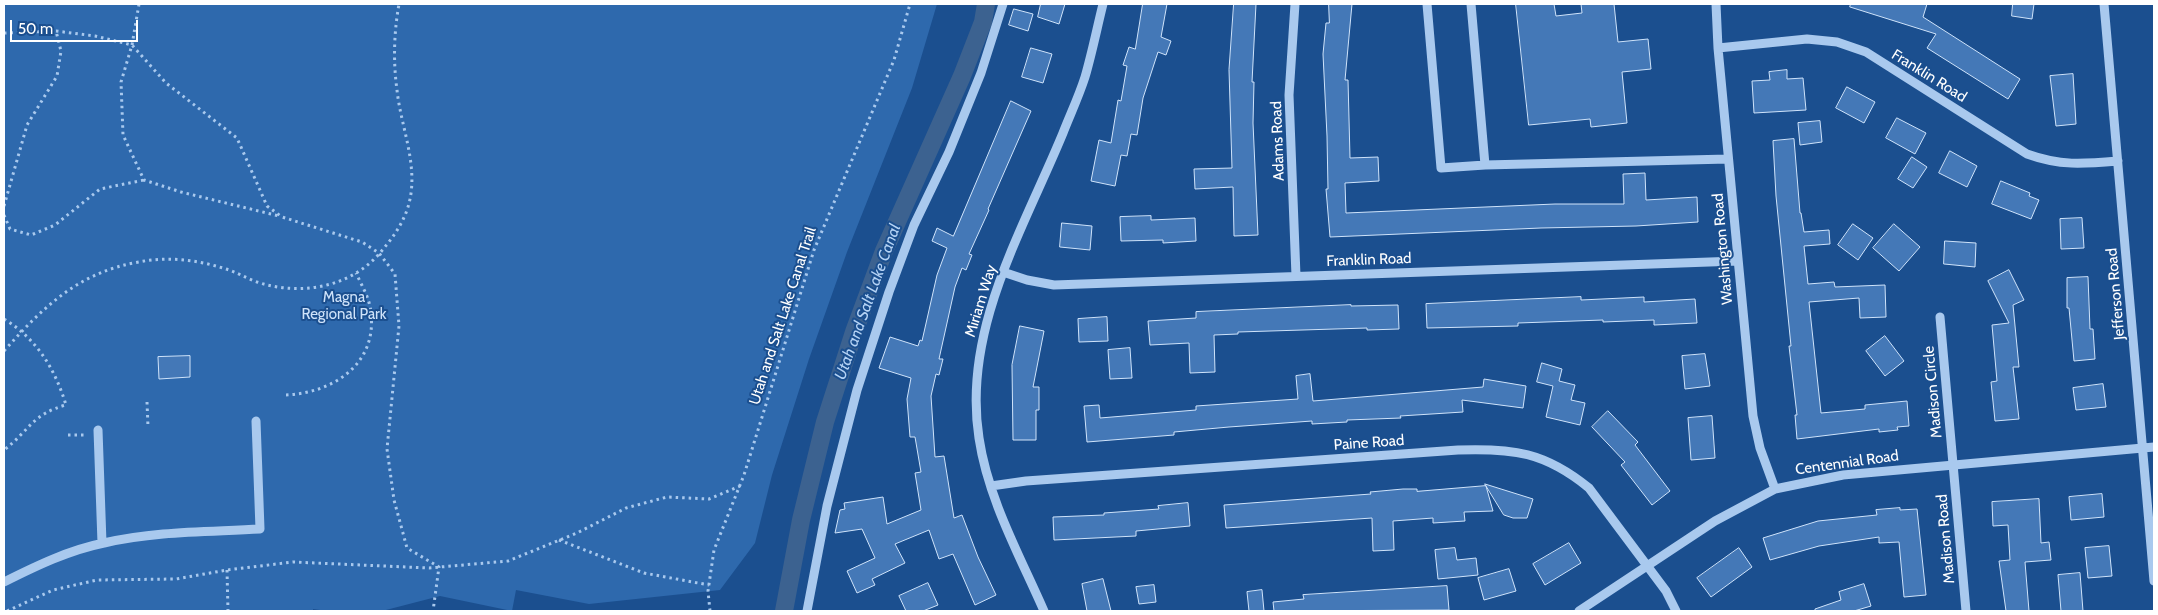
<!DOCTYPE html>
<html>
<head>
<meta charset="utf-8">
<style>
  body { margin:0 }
  #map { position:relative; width:2158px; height:615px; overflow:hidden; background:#1b4f8f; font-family:Cabin,sans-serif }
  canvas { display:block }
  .frame { position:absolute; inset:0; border:5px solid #fff; pointer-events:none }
  .scale { position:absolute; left:10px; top:20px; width:128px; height:22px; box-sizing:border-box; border:2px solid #fff; border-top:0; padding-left:6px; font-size:15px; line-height:18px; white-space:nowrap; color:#fff; -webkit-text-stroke:4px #1b4f8f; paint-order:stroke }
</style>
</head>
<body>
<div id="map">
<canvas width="2158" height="615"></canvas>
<div class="frame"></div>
<div class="scale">50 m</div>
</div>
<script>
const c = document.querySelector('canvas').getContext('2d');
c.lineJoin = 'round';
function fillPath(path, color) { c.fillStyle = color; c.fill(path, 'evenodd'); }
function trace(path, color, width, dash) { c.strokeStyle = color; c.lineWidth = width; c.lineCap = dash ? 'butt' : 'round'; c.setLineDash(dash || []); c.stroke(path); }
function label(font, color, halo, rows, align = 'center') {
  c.font = font + ' Cabin,sans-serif'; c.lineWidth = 4; c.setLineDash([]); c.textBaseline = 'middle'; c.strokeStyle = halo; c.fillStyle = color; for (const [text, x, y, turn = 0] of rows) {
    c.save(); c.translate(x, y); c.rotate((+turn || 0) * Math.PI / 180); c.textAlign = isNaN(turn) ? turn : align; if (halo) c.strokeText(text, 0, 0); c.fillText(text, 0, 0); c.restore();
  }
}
fillPath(new Path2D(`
  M4,4H937L912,88L847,252L809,359L772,475L755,543L720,590L589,604L516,590L512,611L440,596L382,611H327L313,609V611H4Z`), '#2e69ad');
trace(new Path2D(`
  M784,611L801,520L825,422L854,332L884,251L962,76L983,22L986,4`), '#3c6290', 18);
const building = new Path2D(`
  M1041,4H1065L1059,24L1038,17Z
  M1143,4H1167L1161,37L1171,41L1166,55L1158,52L1143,98L1137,135L1131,134L1127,156L1121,155L1115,186L1091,181L1099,140L1111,143L1118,100L1121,101L1127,66L1123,65L1129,47L1135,49Z
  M1234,4H1256L1252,82H1254L1253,123L1258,235L1234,236L1233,187L1195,189L1194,169L1232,168L1229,70Z
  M1329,4H1352L1345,80H1348L1350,158L1378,157L1379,181L1345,183L1346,213L1555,204H1624L1623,174L1645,173L1646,200L1697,197L1698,222L1636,226L1541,228L1330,237L1326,189H1328L1327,136L1323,54L1326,23H1329Z
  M1516,4H1554L1556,16L1582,13L1581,4H1614L1618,42L1648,39L1651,69L1622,72L1627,123L1591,127L1590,119L1529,125Z
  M1851,4H1927L1923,17L2020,79L2008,99L1927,48L1936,34L1850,7Z
  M2013,4H2034L2032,19L2012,16Z
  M1014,9L1033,14L1028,31L1009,25Z
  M1031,48L1052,54L1043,83L1022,77Z
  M1787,70V79L1803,78L1806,110L1754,113L1752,81L1770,80L1769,72Z
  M2073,74L2076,124L2056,126L2050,76Z
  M1847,87L1875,102L1864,123L1836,108Z
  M1011,101L1031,111L988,209L989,210L969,254L972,255L966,270L962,268L955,287L939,359H943L939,375L936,374L931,396L935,457L944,456L954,518L962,515L978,557L996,595L975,605L953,554L939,559L929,530L895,544L905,563L872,579L875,585L857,593L847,571L875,558L862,529L835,533L840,510L845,509L844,503L883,497L887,524L921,510L915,473L921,472L915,437H910L907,399L911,378L879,368L890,337L918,346L920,340L922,341L937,275L947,248L932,241L937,228L953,236Z
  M1897,118L1926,133L1915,154L1886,138Z
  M1820,121L1822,142L1800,145L1798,123Z
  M1794,139L1800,213H1801L1804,232L1829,230L1830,244L1804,246L1808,284L1834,282L1835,287L1885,285L1886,317L1860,318L1859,298L1809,302L1821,413L1865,409V405L1907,401L1909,426L1897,427L1898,430L1879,432V429L1797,439L1795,415H1797L1789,346H1791L1776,196L1773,141Z
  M1950,151L1977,166L1967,187L1939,173Z
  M1912,157L1927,167L1913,188L1898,179Z
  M2001,181L2030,193L2029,196L2039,200L2031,219L1992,204Z
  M1151,216V220L1195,218L1196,241L1163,243V240L1121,241L1120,217Z
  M2082,218L2084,248L2061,249L2060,219Z
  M1062,223L1092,226L1090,250L1060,247Z
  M1853,224L1873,238L1858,260L1838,245Z
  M1894,224L1920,247L1899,271L1873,248Z
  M1945,241L1976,243L1975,267L1944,264Z
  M2009,270L2024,300L2013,305L2019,367H2013L2019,419L1995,421L1991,382L1997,381L1992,325L2009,323L1988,281Z
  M2088,277L2090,329H2093L2095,359L2074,361L2069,308H2067V278Z
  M1581,297V300L1644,297V302L1695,299L1697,323L1654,325V320L1603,322V320L1518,323V326L1427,328L1426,304Z
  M1351,305V306L1398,305L1399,329L1367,330V328L1238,332V334L1214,335L1215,372L1190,373L1189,343L1150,345L1148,321L1196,318V312Z
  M1107,317L1108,341L1079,342L1078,319Z
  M1020,326L1044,331L1033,387H1039V410H1036V440H1013L1012,365Z
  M1885,336L1904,361L1885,376L1866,351Z
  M1130,348L1132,378L1110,379L1108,350Z
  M1705,354L1710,386L1685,389L1682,356Z
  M190,356V377L159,379L158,357Z
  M1542,363L1562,369L1559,381L1575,385L1571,400L1585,403L1580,425L1546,417L1553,386L1537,382Z
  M1310,374L1313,401L1483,387L1484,379L1526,386L1523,408L1462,400L1463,412L1400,416L1401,418L1347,420V422L1312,424V421L1229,427L1174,432V435L1087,442L1084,406L1099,405L1100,418L1196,410V406L1298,399L1296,376Z
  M2103,384L2106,407L2076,410L2073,388Z
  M1608,411L1638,442L1635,445L1670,491L1652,505L1621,465L1625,462L1592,427Z
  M1712,416L1715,458L1691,460L1688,418Z
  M1485,484L1533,499L1527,518H1513L1504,515Z
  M1486,486L1493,511L1464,512L1465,521L1433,523V518L1393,521L1394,550L1373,551L1372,518L1226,528L1224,505L1371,494L1370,492L1403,489H1417V491Z
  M2102,494L2104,517L2071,520L2069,497Z
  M2039,499L2041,543L2049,542L2051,560L2025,562L2029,611H2006L1999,561L2010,560L2008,525L1993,526L1992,502Z
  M1188,503L1190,526L1136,531V536L1054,540L1053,517L1104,515V513L1159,509L1158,506Z
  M1900,508V510L1917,509L1926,595L1904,597L1899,542L1879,543V537L1819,546L1770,560L1763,538L1818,521L1877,515L1876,510Z
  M1569,543L1581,563L1545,585L1533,564Z
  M2109,546L2112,576L2088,578L2085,548Z
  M1455,548L1457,560L1476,558L1478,575L1438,579L1435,550Z
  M1739,548L1752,567L1711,597L1697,578Z
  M1509,569L1516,591L1484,600L1478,578Z
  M2080,573L2083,611H2061L2058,575Z
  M1103,579L1111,611H1087L1082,584Z
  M928,583L938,605L923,611H906L899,596Z
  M1864,584L1871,606L1854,611H1815V609L1841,600L1839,592Z
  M1154,585L1156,602L1139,604L1136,587Z
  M1447,586L1449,610L1274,611L1273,602L1304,599L1303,595Z
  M1262,590L1264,611H1249L1247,592Z`);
fillPath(building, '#4478b7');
trace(building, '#cfe3fa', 1);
trace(new Path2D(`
  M139,4L132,45L121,82L123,135L144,180L181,192L279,216
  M4,33L56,31L95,36L132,45L166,83L237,138L267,206L282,217L362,242L379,253L395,274L399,326L387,449L394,500L407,548L439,567L433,611
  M4,206L27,125L57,76L61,51L56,31
  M4,215L10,229L31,235L55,225L100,189L144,180
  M4,319C37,339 55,369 66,405C32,414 29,431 4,450
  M4,351C43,307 79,272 139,262C168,256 198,260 226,269C236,272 246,278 257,282C299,296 349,288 379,254C391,240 401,227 407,210C421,170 401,129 397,90C393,61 394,32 399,4
  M286,395C332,393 377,365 371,313C370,299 362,286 356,273
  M147,402L148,427
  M68,435H87
  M559,540L644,573L709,585
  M227,570L228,611
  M7,611L53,590L97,580L176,579L227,570L293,562L429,568L508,561L577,533L626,508L667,497L709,499L740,486
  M710,611L708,591L714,550L744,475L814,250L894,60L910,4`), '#a9c9ee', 3, [2.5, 4]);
trace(new Path2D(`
  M1295,4L1289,95L1296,276
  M1427,4L1441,168L1485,165
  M1471,4L1485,165L1728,159
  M1716,4L1718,48L1753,416L1760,448L1775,489
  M2104,4L2154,581
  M1718,48L1807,39L1837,42L1866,52L2027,154C2060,166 2083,164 2118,161
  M1003,272L1027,280L1054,285L1738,261
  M1940,317L1966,611
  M98,430L102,543
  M991,486L1026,481L1458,450C1513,448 1545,452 1589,488L1666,591L1676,611
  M4,582C36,566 69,550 104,543C155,531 208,532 260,529L256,421
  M807,611L827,506L857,390L889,292L914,225L949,152L981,73L1003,4
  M1044,611C1020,556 988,499 979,438C962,330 1023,230 1063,133C1070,115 1079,96 1085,77C1092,53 1097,28 1103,4
  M1579,611L1715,521L1775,489L1843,475L2154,447`), '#a9c9ee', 9);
label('15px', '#fff', '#1b4f8f', [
  ["Franklin Road",1929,76,32],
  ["Adams Road",1278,141,-92],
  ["Washington Road",1723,249,-95],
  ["Franklin Road",1369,260,-2],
  ["Jefferson Road",2116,294,-95],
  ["Miriam Way",981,301,-73],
  ["Utah and Salt Lake Canal Trail",783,316,-72],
  ["Madison Circle",1933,392,-95],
  ["Paine Road",1369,443,-4],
  ["Centennial Road",1847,463,-8],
  ["Madison Road",1946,539,-95]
]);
label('15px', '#cfe3fa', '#1b4f8f', [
  ["Magna",344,298],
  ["Regional Park",344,315]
]);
label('italic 16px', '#b5d3f5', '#1b4f8f', [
  ["Utah and Salt Lake Canal",868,302,-70]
]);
</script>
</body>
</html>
